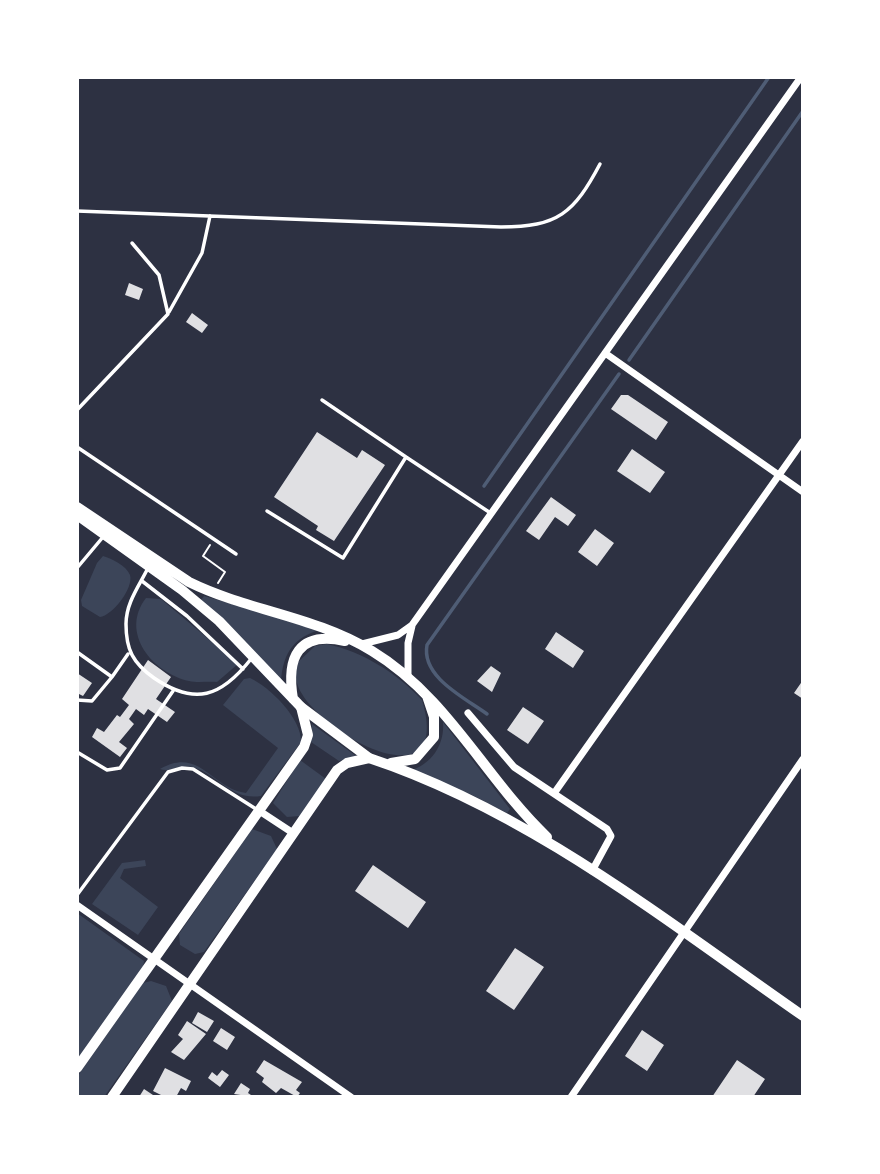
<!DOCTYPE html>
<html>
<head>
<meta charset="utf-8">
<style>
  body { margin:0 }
  #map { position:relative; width:880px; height:1174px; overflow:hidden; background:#2d3142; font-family:Bitter,serif }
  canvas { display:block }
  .frame { position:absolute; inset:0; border:79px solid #fff; pointer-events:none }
</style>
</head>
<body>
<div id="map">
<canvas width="880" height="1174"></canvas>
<div class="frame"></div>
</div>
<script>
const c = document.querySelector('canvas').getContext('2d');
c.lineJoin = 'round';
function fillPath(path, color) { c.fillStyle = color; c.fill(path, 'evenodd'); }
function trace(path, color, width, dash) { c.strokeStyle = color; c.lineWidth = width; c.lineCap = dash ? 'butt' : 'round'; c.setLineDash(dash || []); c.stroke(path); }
fillPath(new Path2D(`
  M103,556C112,559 126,565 130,575C134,588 112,616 100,617L82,606L81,600L97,563Z
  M204,596L306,625L316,631C291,640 283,656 281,681L201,600Z
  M146,598L161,599L238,664L217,682C208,681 198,683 189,681C153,673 119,633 146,598Z
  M327,644C363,652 397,673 422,700C455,810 310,730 297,683C295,676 296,669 298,662L315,646Z
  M250,678C270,687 302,719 301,742L261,796C231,801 218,774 192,767C180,764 170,773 160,769C200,746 212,789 246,793L278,748L223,705L244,679Z
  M443,722L510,809L507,813L470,794L409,771C431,765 445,745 443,722Z
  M312,724L356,756L339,761L311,742Z
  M300,760L326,779L300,816L287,817L273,803Z
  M252,829L271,836L277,849L204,952L195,954L180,945L179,934Z
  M145,860L146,866L124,869L120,878L158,907L138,935L92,904L122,863Z
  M77,913L144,961L143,967L77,1061Z
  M151,981L166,986L172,1001L104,1097H77V1077L143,983Z`), '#3c4559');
trace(new Path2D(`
  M629,360L803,111
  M484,486L769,77
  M487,714C465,698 421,677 427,645L619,374`), '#4f5d75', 3.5);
fillPath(new Path2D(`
  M129,283L143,289L139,300L125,295Z
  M192,313L208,325L202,333L186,322Z
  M621,395H628L668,422L656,440L611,409Z
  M317,432L357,458L362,450L385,465L334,541L316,530L318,526L274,497Z
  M632,449L665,472L650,493L617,471Z
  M551,497L576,515L568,526L555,517L539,540L526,531Z
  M595,529L614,543L597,566L578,552Z
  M556,632L584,651L573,668L545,649Z
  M148,660L171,677L156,699L175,712L167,722L148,709L144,715L136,709L129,719L134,724L119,742L127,748L120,757L92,737L97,728L104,732L117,715L120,717L129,705L122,699Z
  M491,666L501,673L492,692L477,681Z
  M77,673L92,683L83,696L77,693Z
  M803,680V699L794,693Z
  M523,707L544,721L528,744L507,730Z
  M373,865L426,902L408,928L355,891Z
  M515,948L544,967L514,1010L486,991Z
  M198,1012L214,1021L207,1032L192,1023Z
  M187,1021L206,1034L184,1060L171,1052L183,1039L178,1035Z
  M221,1028L235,1037L227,1050L213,1041Z
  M642,1030L664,1045L647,1071L625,1056Z
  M264,1060L302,1082L296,1090L300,1093L297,1097L281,1088L276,1093L262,1082L264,1078L256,1072Z
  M737,1060L765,1079L753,1097H712Z
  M165,1068L191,1081L186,1091L181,1088L176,1097H165L153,1091Z
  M222,1070L229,1075L220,1087L208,1078L212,1072L217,1076Z
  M241,1083L250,1089L248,1093L254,1097L234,1094Z
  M144,1089L156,1097H139Z`), '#e0e0e3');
trace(new Path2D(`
  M210,545L203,556L225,572L218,583`), '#fff', 2);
trace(new Path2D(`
  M77,211L501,227C558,227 574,213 600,164
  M169,312L202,253L210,216
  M322,400L406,457
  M77,410L168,314L159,275L132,243
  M77,447L236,554
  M267,511L343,558L406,457L492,514
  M77,568L103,537
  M148,568C139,586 126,603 126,624C126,650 133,663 154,678C195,706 221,697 251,659
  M142,581L187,616L243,669
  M77,652L112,677L128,654
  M77,700L92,701L112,677
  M77,752L107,770L120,768L173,691
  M77,895L168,772L182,768L193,769L256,809`), '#fff', 3.5);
trace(new Path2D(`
  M605,353L803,492
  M362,644L398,635L412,625L801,77
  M408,677V643L412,626
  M468,713L514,767L607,829L611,836L592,871
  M555,792L803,441
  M258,810L293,833
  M77,905L351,1097
  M571,1097L803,759`), '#fff', 7);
trace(new Path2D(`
  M77,1068L304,747L308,735L301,707
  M112,1097L337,770L347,763L369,758`), '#fff', 10);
trace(new Path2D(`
  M77,507L189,582C248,611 315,616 372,651C448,697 485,778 547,837
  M77,515L182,590L219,621L301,707L369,758C529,811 666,921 803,1016
  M293,699C286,657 298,631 345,641
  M391,763L415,759L434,737V717L427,696`), '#fff', 10);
</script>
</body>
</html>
